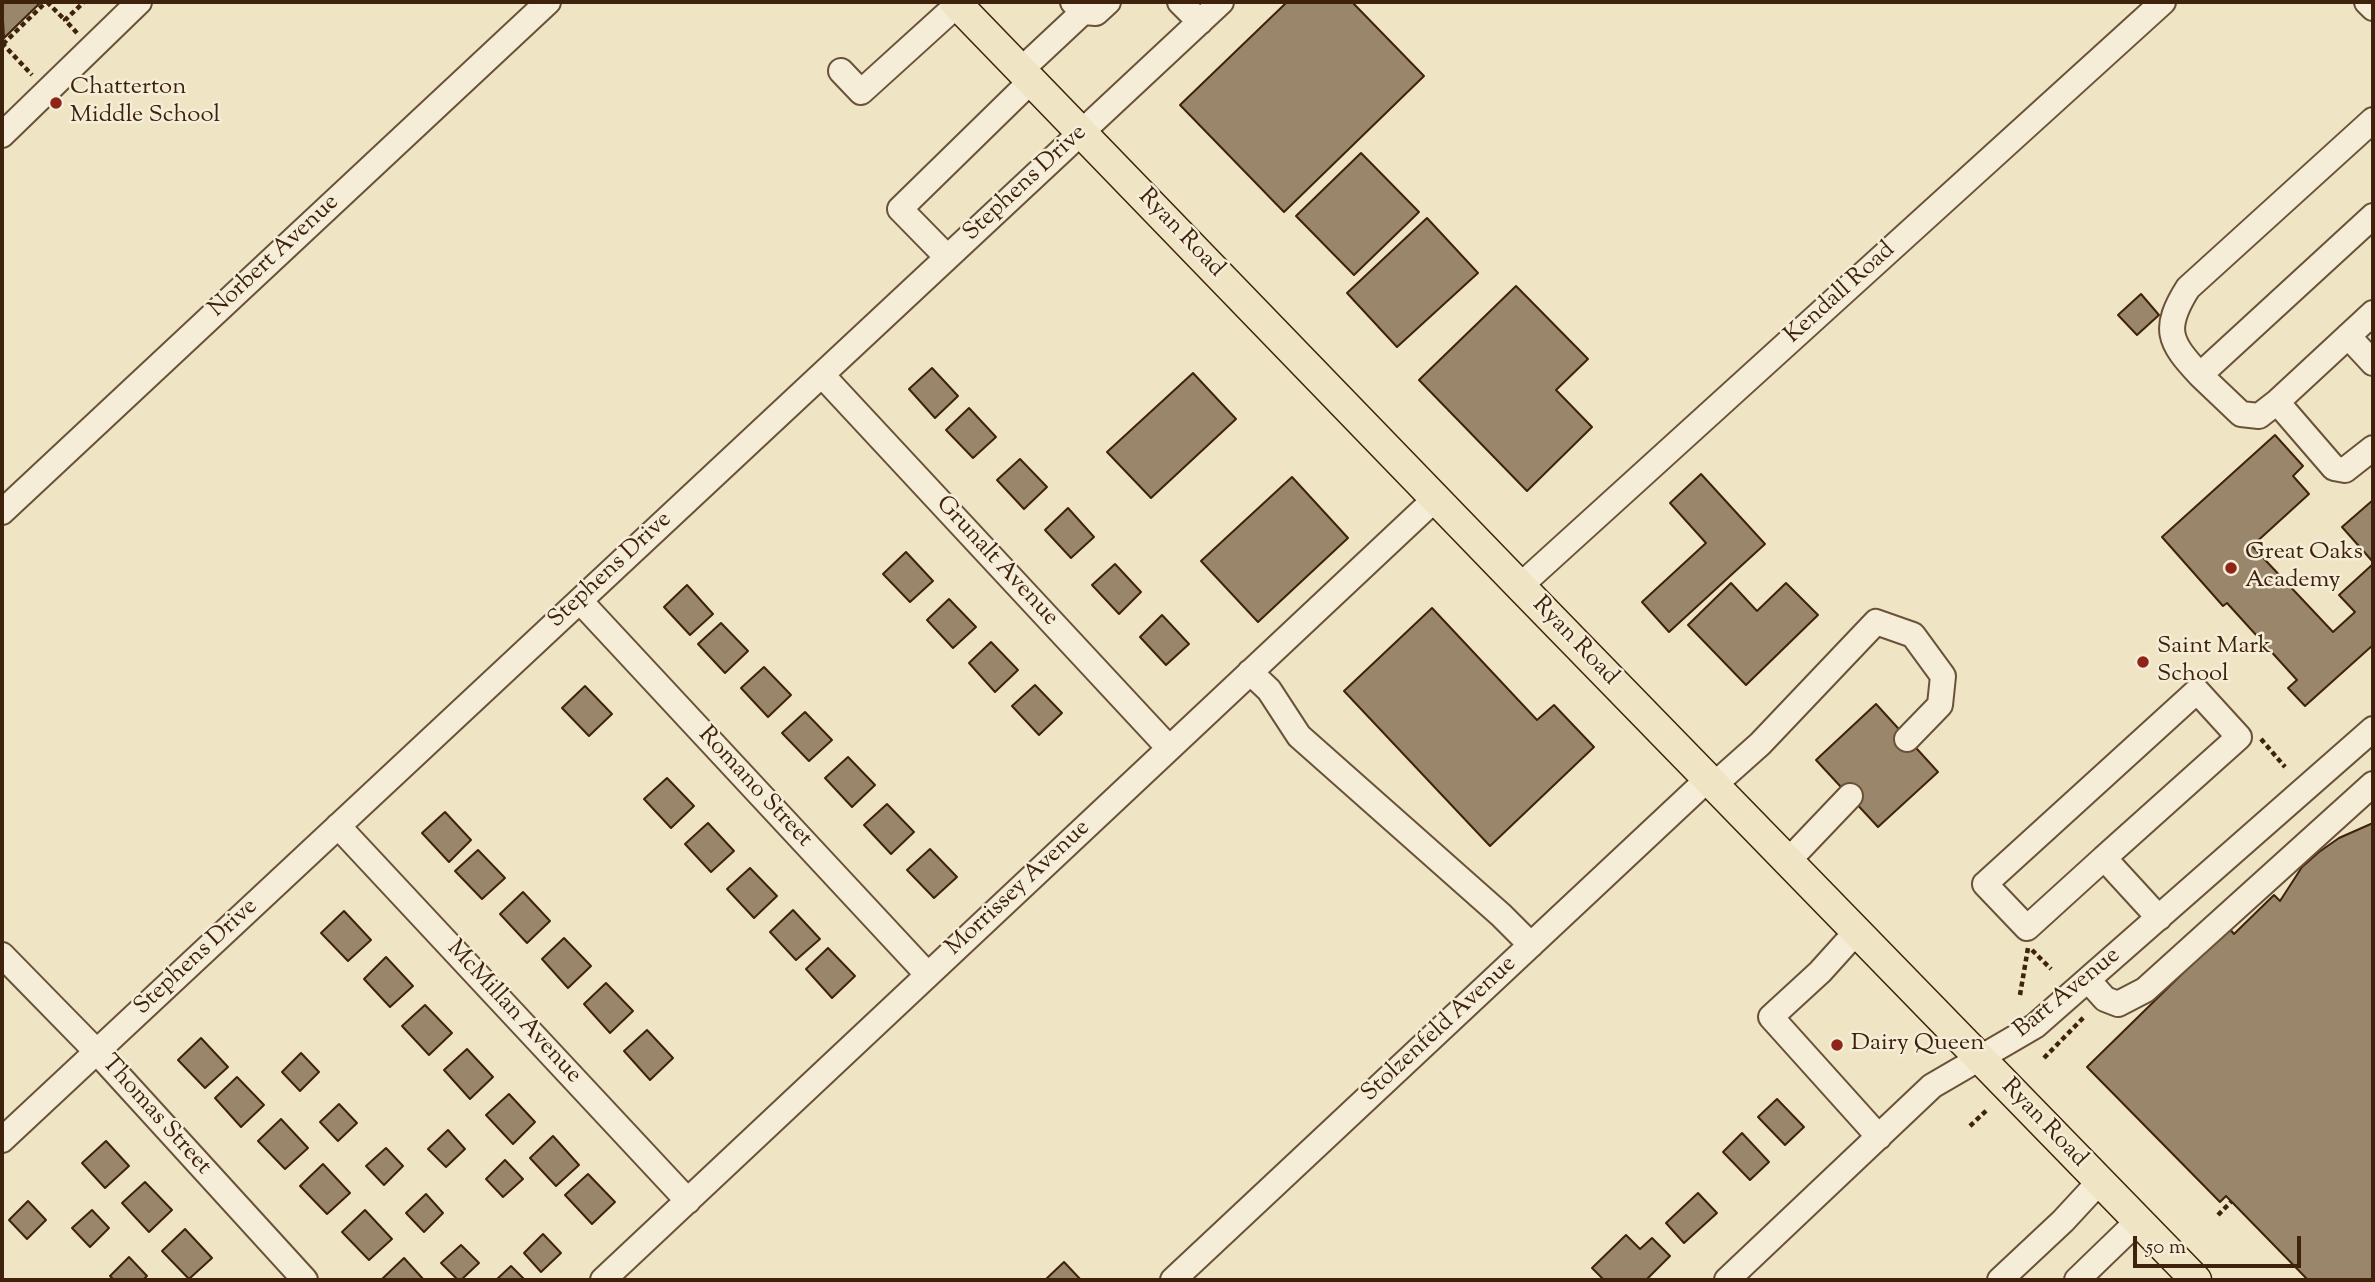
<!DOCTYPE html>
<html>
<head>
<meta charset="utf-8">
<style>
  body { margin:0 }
  #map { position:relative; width:2375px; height:1282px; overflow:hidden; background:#efe4c3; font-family:"Sorts Mill Goudy",serif }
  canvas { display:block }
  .frame { position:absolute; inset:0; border:4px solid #3e220b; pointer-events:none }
  .scale { position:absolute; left:2133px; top:1236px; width:168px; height:32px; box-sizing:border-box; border:4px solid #3e220b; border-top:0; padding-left:9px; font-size:21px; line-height:24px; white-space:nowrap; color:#3e220b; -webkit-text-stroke:5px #f5edd8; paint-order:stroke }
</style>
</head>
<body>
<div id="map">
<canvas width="2375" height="1282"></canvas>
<div class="frame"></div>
<div class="scale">50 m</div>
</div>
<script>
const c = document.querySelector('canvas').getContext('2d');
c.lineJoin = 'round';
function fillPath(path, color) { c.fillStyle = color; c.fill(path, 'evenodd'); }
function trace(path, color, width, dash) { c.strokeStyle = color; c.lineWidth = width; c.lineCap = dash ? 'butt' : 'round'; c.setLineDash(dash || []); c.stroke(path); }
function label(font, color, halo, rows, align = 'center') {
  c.font = font + ' "Sorts Mill Goudy",serif'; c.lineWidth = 5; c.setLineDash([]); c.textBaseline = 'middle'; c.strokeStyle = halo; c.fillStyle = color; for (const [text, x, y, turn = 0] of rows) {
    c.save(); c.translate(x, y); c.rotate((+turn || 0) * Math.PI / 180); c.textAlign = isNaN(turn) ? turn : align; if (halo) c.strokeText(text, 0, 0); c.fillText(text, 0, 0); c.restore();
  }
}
const building = new Path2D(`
  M2,2H41L4,38Z
  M1287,2H1352L1424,76L1284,212L1180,105Z
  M1361,153L1419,212L1354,275L1296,216Z
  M1427,218L1478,273L1397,347L1347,293Z
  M1516,286L1588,359L1556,390L1592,427L1527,491L1419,380Z
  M2141,294L2159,315L2137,335L2118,315Z
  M932,368L958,396L935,418L909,389Z
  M1193,373L1236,419L1151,498L1107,452Z
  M969,408L996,437L973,458L946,430Z
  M2275,435L2303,466L2293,476L2309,494L2252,546L2333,632L2355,612L2339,595L2373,564V645L2305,706L2288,688L2297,680L2227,603L2223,606L2162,537Z
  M1020,459L1047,487L1024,509L997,480Z
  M1701,474L1765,544L1669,632L1642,602L1706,543L1670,503Z
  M1292,477L1348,538L1258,622L1201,561Z
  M2373,500V562L2342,527Z
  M1068,508L1094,537L1071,558L1045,530Z
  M906,552L933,581L910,602L883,574Z
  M1115,564L1141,592L1119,614L1092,585Z
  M1731,583L1757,611L1786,583L1818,615L1746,685L1688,625Z
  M687,585L713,614L690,635L664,607Z
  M949,599L976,627L953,648L927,620Z
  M1432,608L1537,720L1554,705L1594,747L1490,846L1344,691Z
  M1162,615L1189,644L1166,665L1140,637Z
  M721,623L748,651L725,673L698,644Z
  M991,642L1018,670L995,692L969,663Z
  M764,667L791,695L768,717L741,688Z
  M1035,685L1062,713L1039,735L1012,706Z
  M585,686L612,714L589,736L562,708Z
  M1876,704L1938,772L1878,827L1816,760Z
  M805,712L832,740L809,761L782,733Z
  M848,757L875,785L852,807L825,778Z
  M667,778L694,806L671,828L644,799Z
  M887,804L914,832L891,854L864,825Z
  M445,812L471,840L449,862L422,833Z
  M708,823L734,851L711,872L685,844Z
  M2373,823V1280H2308L2226,1196L2220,1202L2087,1067L2229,928L2234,934L2274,895L2280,901L2302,867L2319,852L2339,838Z
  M930,849L957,877L934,898L907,870Z
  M478,850L505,878L482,899L455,871Z
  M750,868L777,896L754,918L727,889Z
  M523,892L550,921L527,943L500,914Z
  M793,910L820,939L796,960L770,932Z
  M344,911L371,940L348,961L321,933Z
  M564,938L591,966L568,988L542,959Z
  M828,948L855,976L832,998L806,969Z
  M386,957L413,986L390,1007L364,979Z
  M606,983L633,1011L610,1033L584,1004Z
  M425,1005L452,1033L429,1055L402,1026Z
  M647,1030L673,1058L650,1080L624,1051Z
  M201,1038L228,1067L205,1088L178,1060Z
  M467,1049L493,1077L470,1099L444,1070Z
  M301,1053L319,1072L300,1091L282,1072Z
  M237,1077L264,1105L241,1127L215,1098Z
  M509,1094L535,1122L513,1144L486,1115Z
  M1777,1099L1804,1127L1785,1145L1758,1117Z
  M339,1104L357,1123L338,1141L320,1122Z
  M281,1119L308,1148L285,1169L258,1141Z
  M448,1130L465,1149L446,1167L428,1149Z
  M1742,1133L1769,1162L1750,1180L1723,1152Z
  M553,1136L579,1165L556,1186L530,1158Z
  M106,1141L129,1166L105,1188L82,1163Z
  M386,1148L403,1166L384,1185L366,1166Z
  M505,1160L523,1179L503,1197L486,1179Z
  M323,1164L350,1193L327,1214L300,1186Z
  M588,1174L615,1202L592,1224L565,1195Z
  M145,1182L172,1210L149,1232L122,1203Z
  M1698,1193L1717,1213L1684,1243L1666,1223Z
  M426,1194L443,1213L424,1232L406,1213Z
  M28,1201L46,1220L27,1239L9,1220Z
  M92,1210L109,1228L90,1247L72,1228Z
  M365,1210L392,1239L369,1260L342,1232Z
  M185,1229L212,1258L189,1279L162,1251Z
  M543,1234L561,1253L541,1272L524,1253Z
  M1626,1235L1640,1249L1652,1238L1670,1256L1646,1280H1604L1592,1268Z
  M461,1245L479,1263L461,1280H458L441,1263Z
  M129,1257L147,1276L143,1280H114L110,1276Z
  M404,1258L424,1280H381Z
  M1064,1262L1081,1280H1045Z
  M511,1266L525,1280H496Z`);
fillPath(building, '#9a876b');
trace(building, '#3e220b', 2);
const minor = new Path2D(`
  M1073,2L1083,12L1096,13L1108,2
  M1180,2L1200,22
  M2367,2L2373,8
  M1021,70L1083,12
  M841,71L861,92L958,4
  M2373,120L2188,288C2162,329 2169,342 2200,375L2373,216
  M2,135L139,2
  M947,257L900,209L1032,80
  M2373,313L2277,402L2334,468L2345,470L2373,448
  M2348,336L2373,363
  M822,375L1169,748
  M2200,375L2241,414L2259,416L2277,402
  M2,512L548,2
  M1520,586L2163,2
  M580,601L928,975
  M1250,672L1269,690L1299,736L1501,915L1531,945
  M1714,785L1760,744L1876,622L1913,635L1943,676L1940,705L1907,739
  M338,826L688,1201
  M2104,858L2027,928L1985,884L2197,691L2239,737L2104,858L2159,918
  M1788,861L1850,796
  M1857,931L1820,972L1771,1017L1879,1137
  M2,955L97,1052L305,1280
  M2088,980L2105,999L2118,1004L2145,990L2373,784
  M2,1140L1221,2
  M603,1280L1435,499
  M1173,1280L1708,779
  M1727,1280L1932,1086L2035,1026L2373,729
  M2000,1280L2063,1221L2100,1181
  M2077,1280L2138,1221`);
const major = new Path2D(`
  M955,2L1520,586L2196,1280`);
trace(minor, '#6a5239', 28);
trace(major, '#3e220b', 33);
trace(new Path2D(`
  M47,2L65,20
  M77,33L65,20L84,2
  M2,43L32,75
  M3,44L46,2
  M2261,739L2285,767
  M2032,950L2051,969
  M2020,995L2028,948
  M2044,1058L2085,1016
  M1970,1126L1988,1109
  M2218,1215L2231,1202`), '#3e220b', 4.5, [5, 3.5]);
trace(minor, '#f5edd8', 24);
trace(major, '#efe4c3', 30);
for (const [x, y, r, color] of [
  [56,103,7,"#8f2418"],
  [2231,568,7,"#8f2418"],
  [2143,662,7,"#8f2418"],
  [1837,1045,7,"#8f2418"]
]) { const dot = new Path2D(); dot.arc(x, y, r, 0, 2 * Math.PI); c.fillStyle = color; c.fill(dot); trace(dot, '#f5edd8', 2.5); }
label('24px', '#3e220b', '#f5edd8', [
  ["Chatterton",70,89],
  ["Middle School",70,117],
  ["Great Oaks",2245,554],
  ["Academy",2245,582],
  ["Saint Mark",2157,648],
  ["School",2157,676],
  ["Dairy Queen",1851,1045]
], 'left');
label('24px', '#3e220b', '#f5edd8', [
  ["Stephens Drive",1026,184,-43],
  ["Ryan Road",1180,234,46],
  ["Norbert Avenue",275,257,-43],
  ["Kendall Road",1841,294,-42],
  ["Grunalt Avenue",996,562,47],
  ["Stephens Drive",611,571,-43],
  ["Ryan Road",1574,642,46],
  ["Romano Street",754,788,47],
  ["Morrissey Avenue",1019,889,-43],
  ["Stephens Drive",197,958,-43],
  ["Bart Avenue",2068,994,-39],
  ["McMillan Avenue",513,1013,47],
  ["Stolzenfeld Avenue",1440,1030,-43],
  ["Thomas Street",155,1116,48],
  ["Ryan Road",2043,1124,46]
]);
</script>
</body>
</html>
